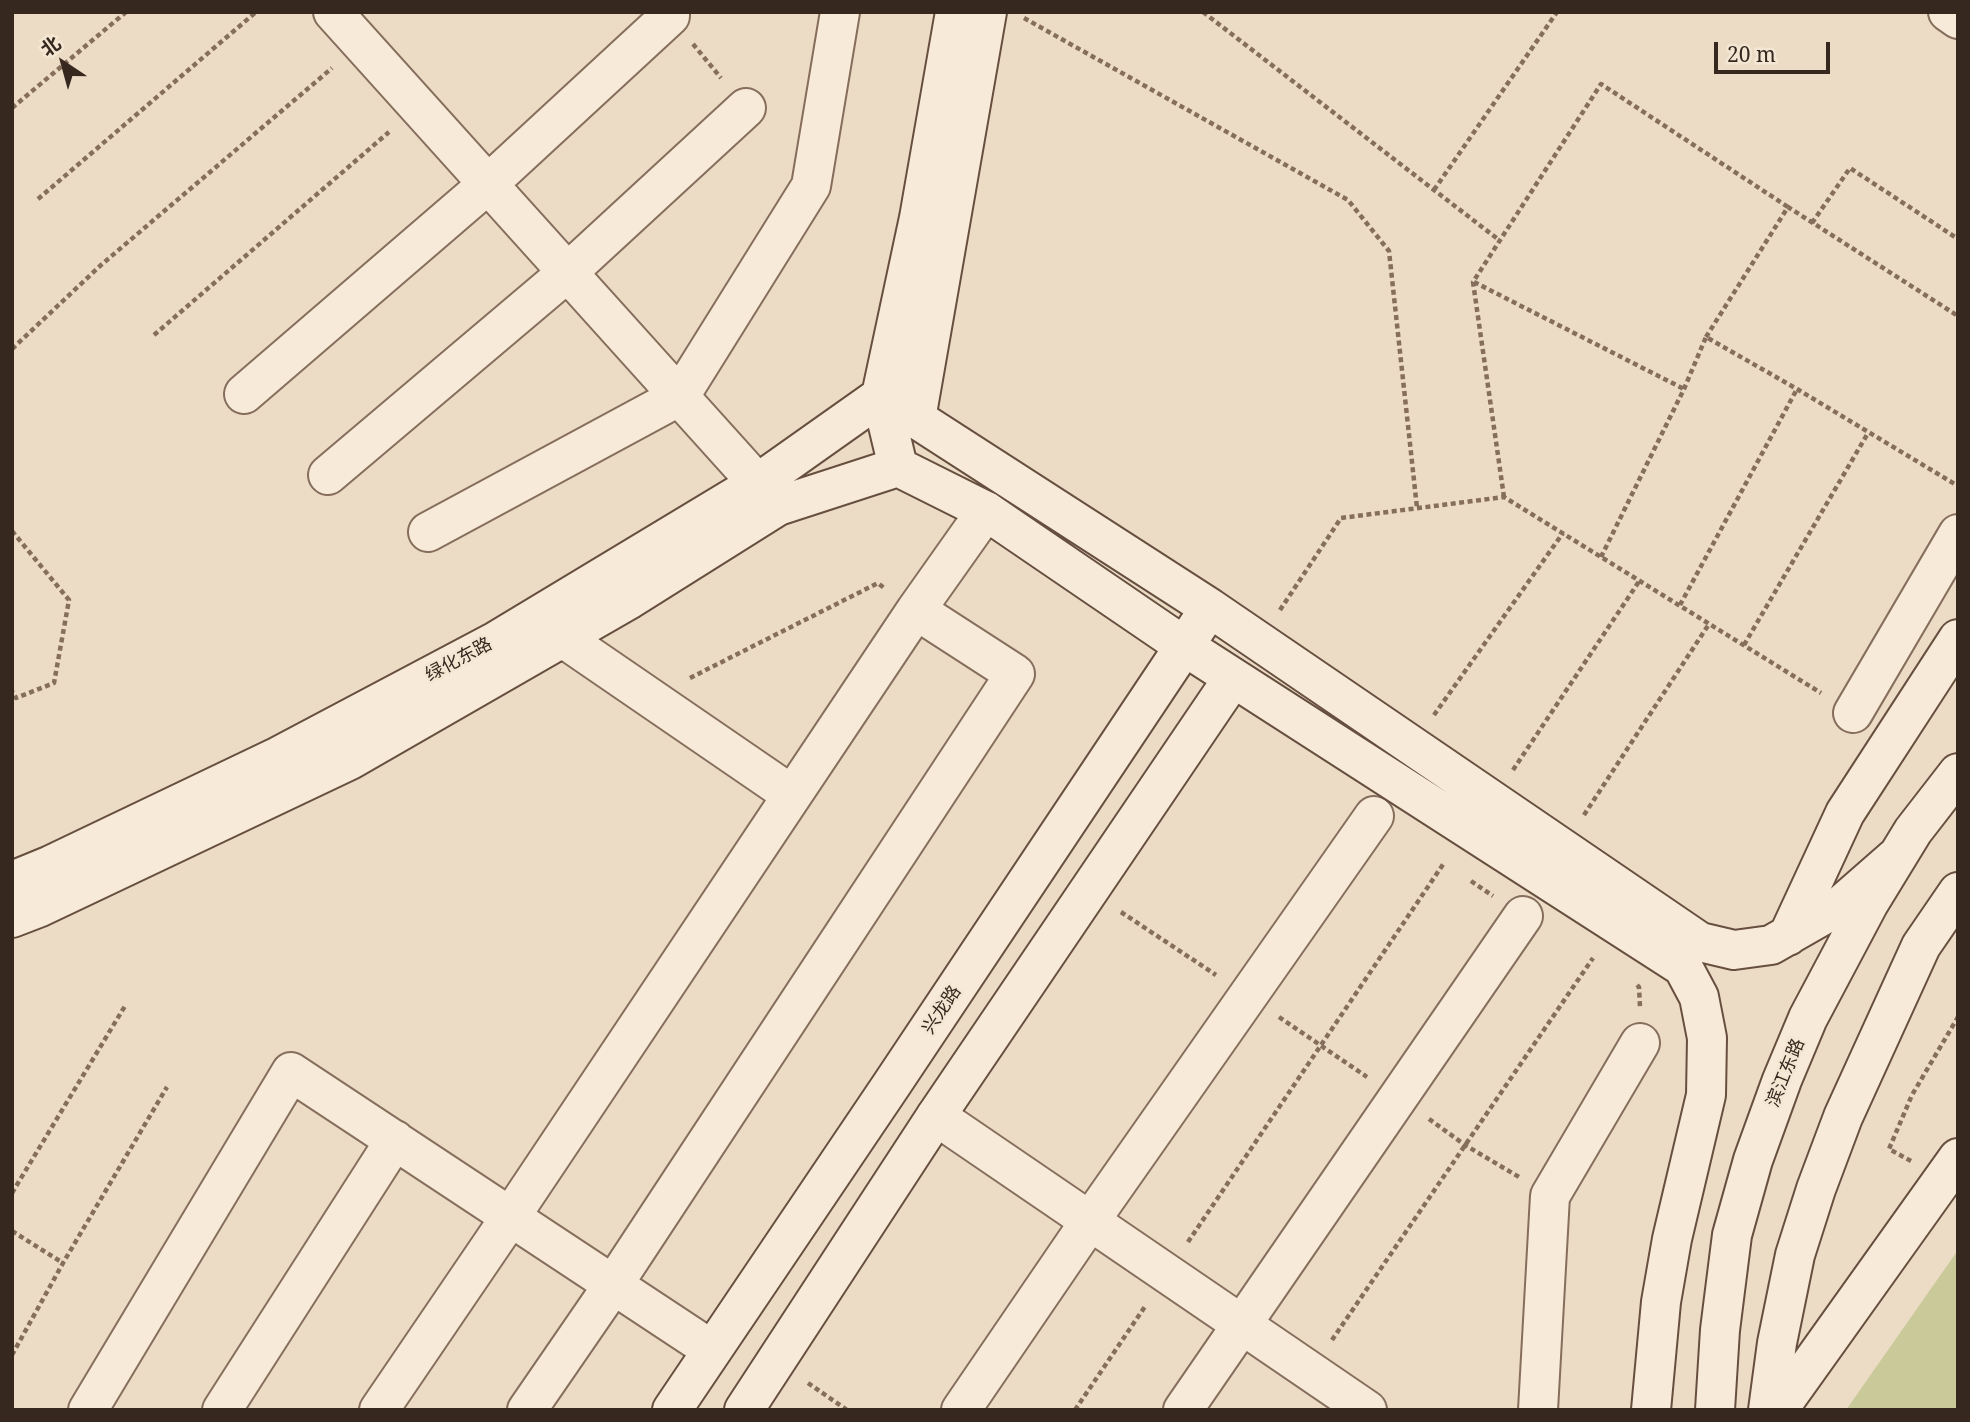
<!DOCTYPE html>
<html>
<head>
<meta charset="utf-8">
<style>
  body { margin:0 }
  #map { position:relative; width:1970px; height:1422px; overflow:hidden; background:#ecdcc5; font-family:"Noto Serif","Noto Sans SC",serif }
  canvas { display:block }
  .frame { position:absolute; inset:0; border:14px solid #37281f; pointer-events:none }
  .north { position:absolute; left:28px; top:28px; width:70px; height:70px; -webkit-text-stroke:5px #f3e7d4; paint-order:stroke; rotate:324deg; font-size:19px; font-weight:700; line-height:28px; text-align:center; color:#37281f }
  .north::after { content:''; display:block; margin:auto; width:24px; height:32px; background:#37281f; clip-path:polygon(50% 0,100% 100%,50% 72%,0 100%) }
  .scale { position:absolute; left:1714px; top:42px; width:116px; height:32px; box-sizing:border-box; border:4px solid #37281f; border-top:0; padding-left:9px; font-size:21px; line-height:24px; white-space:nowrap; color:#37281f; -webkit-text-stroke:5px #f3e7d4; paint-order:stroke }
</style>
</head>
<body>
<div id="map">
<canvas width="1970" height="1422"></canvas>
<div class="frame"></div>
<div class="north">北</div>
<div class="scale">20 m</div>
</div>
<script>
const c = document.querySelector('canvas').getContext('2d');
c.lineJoin = 'round';
function fillPath(path, color) { c.fillStyle = color; c.fill(path, 'evenodd'); }
function trace(path, color, width, dash) { c.strokeStyle = color; c.lineWidth = width; c.lineCap = dash ? 'butt' : 'round'; c.setLineDash(dash || []); c.stroke(path); }
function label(font, color, halo, rows, align = 'center') {
  c.font = font + ' "Noto Serif","Noto Sans SC",serif'; c.lineWidth = 5; c.setLineDash([]); c.textBaseline = 'middle'; c.strokeStyle = halo; c.fillStyle = color; for (const [text, x, y, turn = 0] of rows) {
    c.save(); c.translate(x, y); c.rotate((+turn || 0) * Math.PI / 180); c.textAlign = isNaN(turn) ? turn : align; if (halo) c.strokeText(text, 0, 0); c.fillText(text, 0, 0); c.restore();
  }
}
fillPath(new Path2D(`
  M1958,1250V1410H1846Z`), '#c9c99a');
const street = new Path2D(`
  M333,12L778,506
  M1948,12L1958,19
  M244,394L488,184L670,16V12
  M328,475L568,272L746,108
  M428,532L680,396L811,186L840,12
  M563,638L792,795
  M1853,713L1958,534
  M936,1116L1367,1410
  M88,1410L291,1072L712,1350
  M222,1410L395,1140
  M379,1410L511,1216L916,610L986,511
  M527,1410L613,1285L1015,674L916,610
  M961,1410L1090,1221L1374,816
  M1183,1410L1523,916
  M1538,1410L1550,1196L1640,1043`);
const secondary = new Path2D(`
  M881,396L1210,608L1700,942L1734,950L1771,945L1841,905L1897,856
  M916,419L987,12
  M898,467L986,511L1184,646L1683,967L1699,997L1707,1038L1706,1095L1672,1239L1661,1302L1651,1410
  M898,467L881,396L882,391L919,218L955,12
  M12,881L51,865L275,758L496,641L758,483L881,396
  M12,918L38,908L350,760L630,599L778,506L898,467
  M1788,936L1845,813L1958,639
  M672,1410L892,1084L1199,624
  M744,1410L936,1116L1233,678
  M1715,1410L1720,1330L1732,1235L1753,1160L1782,1080L1808,1018L1869,903L1913,831L1958,773
  M1768,1410L1777,1343L1795,1255L1816,1189L1843,1117L1921,946L1958,892
  M1778,1410L1958,1158`);
trace(street, '#866e5c', 42);
trace(secondary, '#674f3f', 42);
trace(new Path2D(`
  M1203,12L1499,240
  M1024,18L1348,200L1389,251L1417,508
  M693,44L721,78
  M12,108L126,12
  M1434,190L1557,12
  M38,199L256,12
  M1812,223L1850,168L1958,239
  M1474,282L1684,389
  M154,335L389,132
  M1706,337L1788,207L1958,316
  M12,349L101,265L332,68
  M1504,497L1473,282L1601,84L1788,207
  M12,531L69,600L54,683L16,698L12,691
  M1601,557L1684,389L1706,337L1797,389L1958,486
  M1680,605L1797,389
  M1280,610L1341,518L1504,497L1821,693
  M1744,645L1868,433
  M690,678L878,583L884,588
  M1434,715L1563,533
  M1513,770L1640,580
  M1584,815L1709,624
  M1471,881L1493,896
  M1121,912L1216,975
  M1637,985L1639,987L1640,1007
  M1279,1017L1367,1077
  M1429,1119L1465,1145L1519,1177
  M1911,1161L1889,1149L1912,1095L1958,1017
  M12,1193L125,1006
  M12,1231L63,1263
  M1188,1242L1444,863
  M1332,1340L1593,958
  M12,1355L63,1263L167,1087
  M808,1383L847,1410
  M1075,1410L1146,1305`), '#866e5c', 4.5, [5, 3.5]);
trace(street, '#f7ead8', 38);
trace(secondary, '#f7ead8', 38);
label('18px', '#37281f', '#f3e7d4', [
  ["绿化东路",459,660,-28],
  ["兴龙路",942,1010,-56],
  ["滨江东路",1786,1073,-68]
]);
</script>
</body>
</html>
